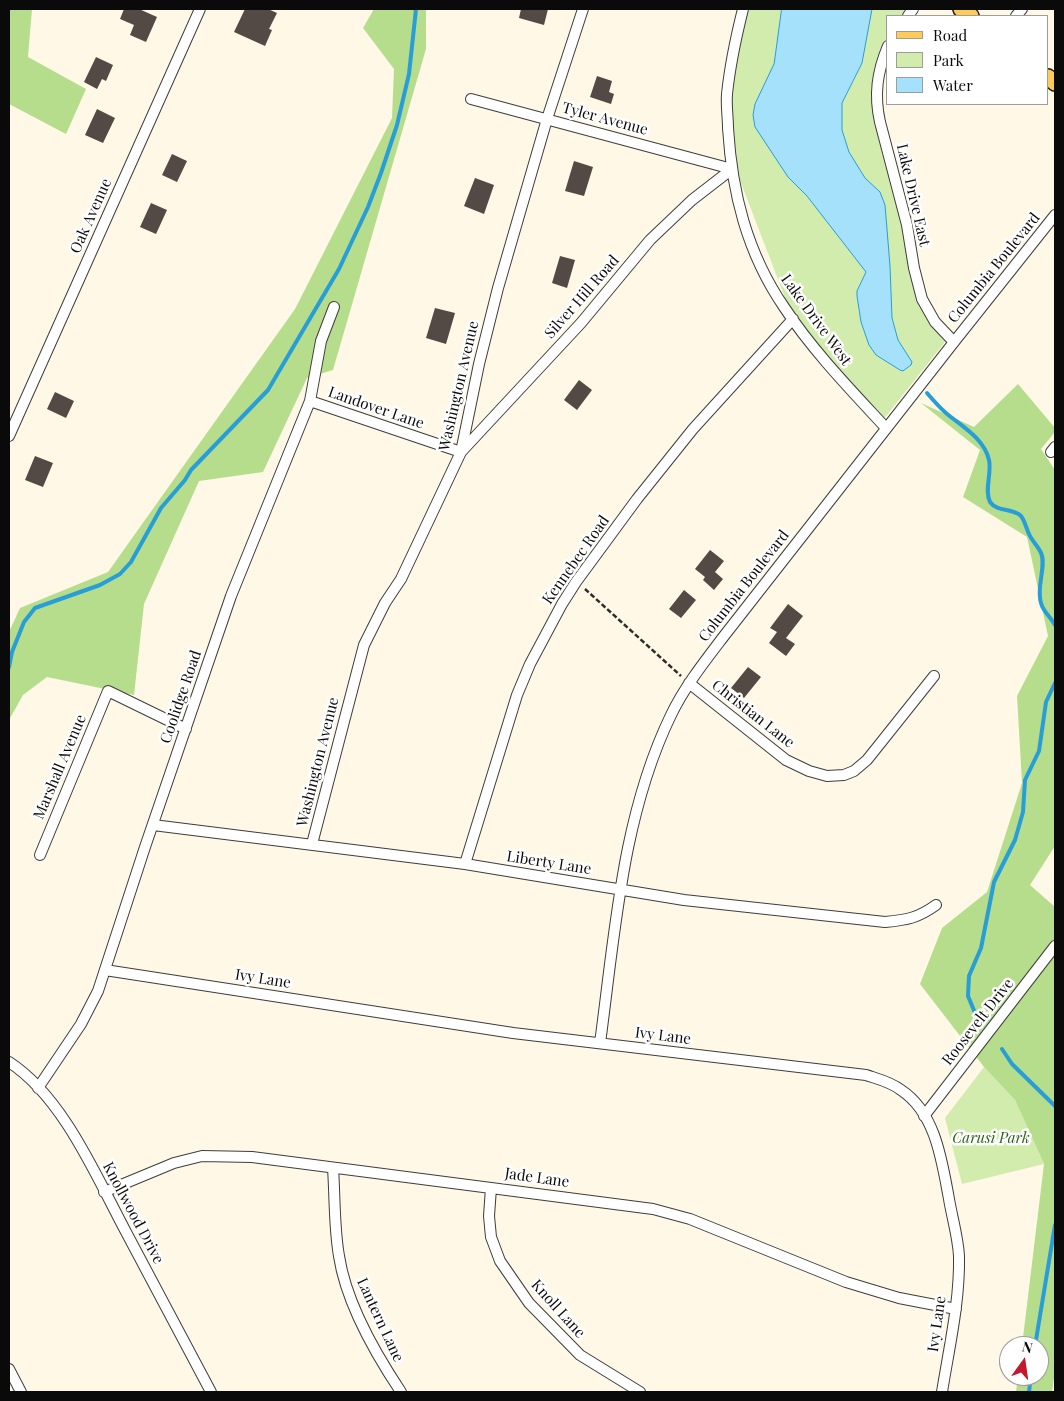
<!DOCTYPE html>
<html>
<head>
<meta charset="utf-8">
<style>
  body { margin:0 }
  #map { position:relative; width:1064px; height:1401px; overflow:hidden; background:#fff8e6; font-family:"Playfair Display",serif }
  canvas { display:block }
  .frame { position:absolute; inset:0; border:10px solid #0a0a0a; pointer-events:none }
  .legend { position:absolute; left:886px; top:15px; width:162px; height:90px; box-sizing:border-box; background:#fff; border:1px solid #9d9d9d; margin:0; padding:6px 9px; list-style:none; font-size:15px; color:#0a0a0a }
  .legend li { display:flex; align-items:center; gap:10px; height:25px }
  .legend b { width:25px; border:1px solid #9d9d9d }
  .north { position:absolute; left:999px; top:1336px; width:50px; height:50px; box-sizing:border-box; background:#fff; border:1px solid #9d9d9d; border-radius:50%; rotate:14deg; font-size:14px; font-weight:700; line-height:20px; text-align:center; color:#0a0a0a }
  .north::after { content:''; display:block; margin:auto; width:18px; height:22px; background:#c3182d; clip-path:polygon(50% 0,100% 100%,50% 72%,0 100%) }
</style>
</head>
<body>
<div id="map">
<canvas width="1064" height="1401"></canvas>
<div class="frame"></div>
<ul class="legend">
<li><b style="height:6px;background:#ffca56"></b>Road</li>
<li><b style="height:14px;background:#d2ecad"></b>Park</li>
<li><b style="height:14px;background:#a6e1fb"></b>Water</li>
</ul>
<div class="north">N</div>
</div>
<script>
const c = document.querySelector('canvas').getContext('2d');
c.lineJoin = 'round';
function fillPath(path, color) { c.fillStyle = color; c.fill(path, 'evenodd'); }
function trace(path, color, width, dash) { c.strokeStyle = color; c.lineWidth = width; c.lineCap = dash ? 'butt' : 'round'; c.setLineDash(dash || []); c.stroke(path); }
function label(font, color, halo, rows, align = 'center') {
  c.font = font + ' "Playfair Display",serif'; c.lineWidth = 5; c.setLineDash([]); c.textBaseline = 'middle'; c.strokeStyle = halo; c.fillStyle = color; for (const [text, x, y, turn = 0] of rows) {
    c.save(); c.translate(x, y); c.rotate((+turn || 0) * Math.PI / 180); c.textAlign = isNaN(turn) ? turn : align; if (halo) c.strokeText(text, 0, 0); c.fillText(text, 0, 0); c.restore();
  }
}
fillPath(new Path2D(`
  M745,9H912L910,16H888V61L878,82L916,293L945,342L879,425L794,321L731,157L733,53Z
  M984,1067L1015,1100L1044,1164L962,1184L945,1118Z`), '#d2ecad');
fillPath(new Path2D(`
  M9,9H32L28,57L86,89L66,134L9,104Z
  M374,9H426V49L333,370L307,378L263,472L199,481L144,604L134,695L47,677L23,695L9,720V632L20,608L108,572L295,309L392,118L394,69L363,28Z
  M1018,384L1055,428V432L1041,449L1055,470V846L1030,885L1055,907V1371L1052,1392H1016L1018,1376H1039V1346H1022L1044,1164L1015,1100L984,1067L920,984L942,928L987,892L1022,783L1017,696L1048,636L1027,537L963,497L980,450L921,403L974,427Z`), '#b6dd8c');
const water = new Path2D(`
  M782,9H872L862,63L842,103V130L849,152L865,178L880,192L885,205L890,266L892,318L898,340L912,362L911,365L903,371L900,370L876,355L869,345L861,322L857,296V291L866,272L807,196L788,177L755,127L753,115L755,104L774,64Z`);
fillPath(water, '#a6e1fb');
trace(water, '#289ed8', 1);
trace(new Path2D(`
  M927,393C933,400 939,407 946,413C961,426 984,438 989,460C992,473 984,490 990,502C997,512 1013,508 1021,516C1025,521 1026,528 1029,534C1032,541 1038,546 1041,553C1047,565 1035,589 1042,606C1045,613 1051,618 1055,625
  M9,667L12,652L24,622L35,608L100,585L120,574L131,562L161,508L185,480L191,470L268,390L339,269L368,207L381,173L397,125L409,74L416,9
  M978,1020L968,996L969,976L981,948L994,882L1015,840L1023,812L1025,780L1039,751L1046,702L1055,683
  M1002,1049L1012,1064L1055,1106
  M1035,1346L1055,1225
  M1029,1392L1031,1376`), '#289ed8', 4);
fillPath(new Path2D(`
  M124,9H139L157,17L146,42L130,35L134,25L120,19Z
  M245,9H268L277,13L269,29L272,30L265,46L234,32Z
  M521,9H548L544,25L519,18Z
  M96,57L113,65L106,81L102,79L97,89L84,82Z
  M597,76L612,81L609,92L614,94L611,104L590,97Z
  M97,109L115,118L103,143L85,135Z
  M172,154L187,161L177,182L162,175Z
  M574,161L593,167L584,196L565,191Z
  M475,178L494,185L484,214L464,206Z
  M151,203L167,210L156,234L140,227Z
  M560,256L575,260L567,288L552,283Z
  M435,308L455,313L446,344L426,338Z
  M579,380L592,390L577,410L564,400Z
  M55,392L74,401L66,418L47,409Z
  M35,456L53,463L43,487L25,480Z
  M710,550L724,561L715,572L723,579L714,590L703,580L705,577L695,569Z
  M684,590L696,600L681,618L669,609Z
  M788,604L803,616L786,638L795,644L786,656L769,643L777,632L770,628Z
  M748,667L761,677L744,698L731,688Z`), '#534a45');
const street = new Path2D(`
  M743,9C736,37 730,65 727,94C726,105 728,117 728,128C732,193 747,253 784,307C813,351 850,389 886,428
  M908,16L913,9
  M1016,16L1022,9
  M888,46C877,72 874,95 880,122L907,225L914,268L922,299L935,322L954,342
  M471,99L732,169
  M310,401L461,452L581,323L650,240L692,200L732,169
  M9,436L200,9
  M1051,452L1055,447
  M689,683L786,760L809,771L827,776L844,775L854,771L867,760L934,676
  M153,825L465,864L684,900L885,922C907,920 918,918 936,905
  M312,844L364,645L385,603L401,579L461,452L479,364L498,288L547,119L583,9
  M40,855L108,691L186,729
  M465,864L517,695L530,664L562,604L576,582L637,499L693,429L793,319
  M105,970L513,1033L866,1075C878,1079 891,1082 901,1090C936,1113 942,1162 949,1199C952,1217 958,1237 959,1256C960,1301 949,1348 942,1392
  M600,1043C615,933 622,816 671,715C685,686 705,661 724,636L954,342L1055,215
  M9,1062C63,1097 96,1176 126,1232C154,1285 183,1339 211,1392
  M38,1088L81,1024L98,991L145,847L231,596L310,401L321,341L334,307
  M924,1116L1055,946
  M333,1168C335,1197 334,1228 339,1256C346,1303 375,1353 401,1392
  M491,1188L489,1216L491,1237L500,1261L529,1303L580,1355L640,1392
  M104,1192L174,1163L202,1156L252,1157L653,1209L690,1219L846,1282L899,1298L956,1309
  M9,1369L21,1392`);
const primary = new Path2D(`
  M961,9L971,16
  M1048,77L1055,83`);
trace(street, '#3d3d3d', 12);
trace(primary, '#1b1b1b', 18);
trace(new Path2D(`
  M585,589L681,676`), '#2c2c2c', 2.5, [5, 2.5]);
trace(street, '#fff', 10);
trace(primary, '#ffca56', 15);
label('15px', '#0a0a0a', '#fff', [
  ["Tyler Avenue",605,119,15],
  ["Lake Drive East",913,195,77],
  ["Oak Avenue",91,216,-66],
  ["Columbia Boulevard",994,268,-51],
  ["Silver Hill Road",582,297,-49],
  ["Lake Drive West",816,320,54],
  ["Washington Avenue",459,386,-77],
  ["Landover Lane",376,408,19],
  ["Kennebec Road",576,560,-55],
  ["Columbia Boulevard",744,586,-52],
  ["Coolidge Road",181,697,-71],
  ["Christian Lane",753,714,38],
  ["Washington Avenue",318,762,-76],
  ["Marshall Avenue",60,767,-67],
  ["Liberty Lane",549,863,9],
  ["Ivy Lane",263,979,9],
  ["Roosevelt Drive",978,1022,-52],
  ["Ivy Lane",663,1036,7],
  ["Jade Lane",537,1178,8],
  ["Knollwood Drive",133,1213,62],
  ["Knoll Lane",558,1309,48],
  ["Lantern Lane",380,1320,65],
  ["Ivy Lane",937,1324,-82]
]);
label('italic 15px', '#2c6517', '#fff', [
  ["Carusi Park",991,1138]
]);
</script>
</body>
</html>
